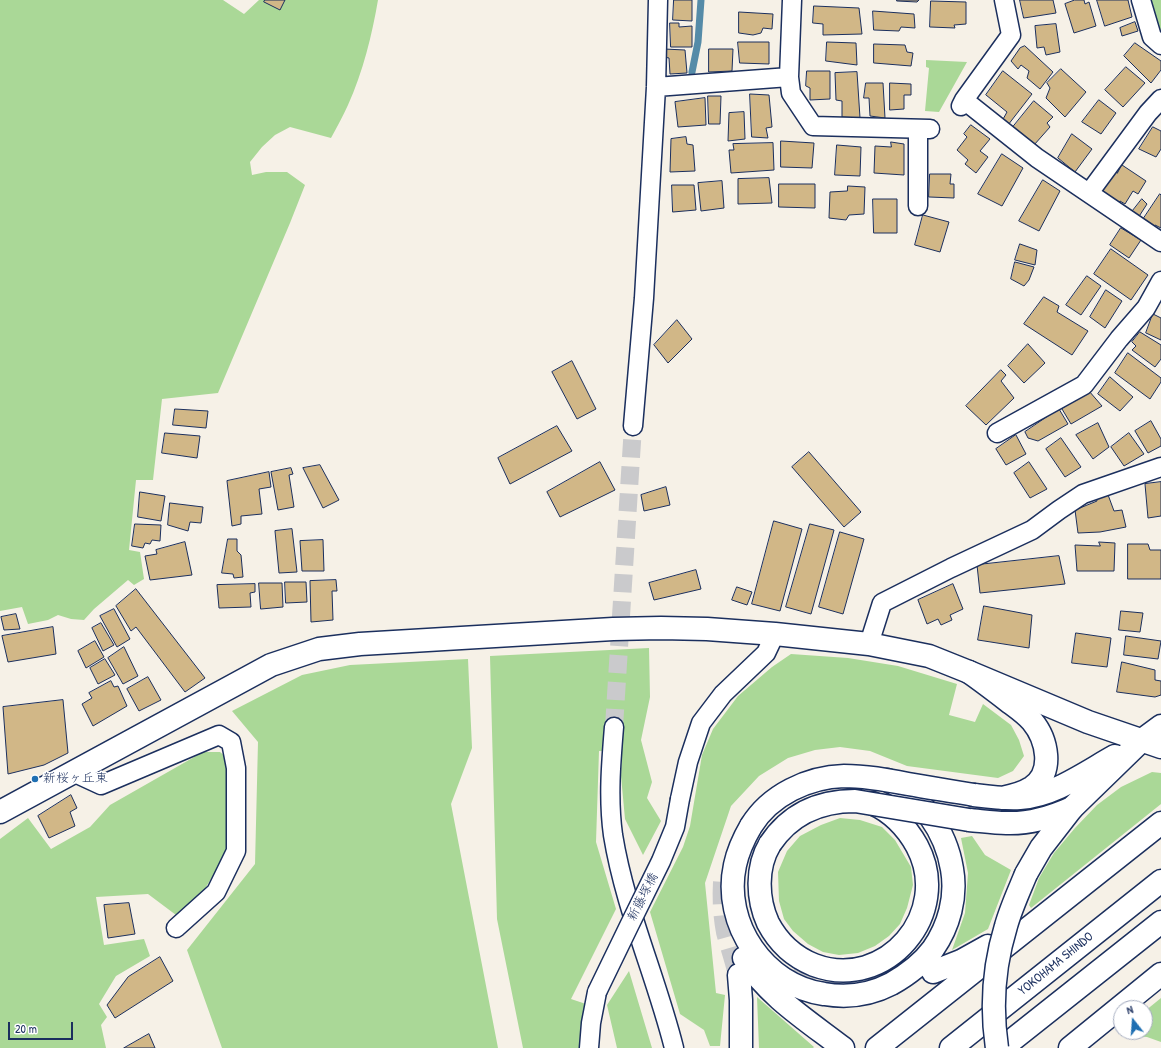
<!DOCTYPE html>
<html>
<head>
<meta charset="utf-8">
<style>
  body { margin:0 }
  #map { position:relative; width:1161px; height:1048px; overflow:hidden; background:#f6f1e7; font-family:"Patrick Hand",sans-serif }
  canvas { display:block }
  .north { position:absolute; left:1113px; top:1000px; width:40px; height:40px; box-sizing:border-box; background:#fff; border:1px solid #a4acbf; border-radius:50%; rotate:343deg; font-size:11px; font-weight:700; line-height:16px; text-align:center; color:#1b2f5e }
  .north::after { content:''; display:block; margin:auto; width:14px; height:18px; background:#1f6fb2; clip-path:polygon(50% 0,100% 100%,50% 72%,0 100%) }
  .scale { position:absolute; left:8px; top:1022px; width:65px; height:18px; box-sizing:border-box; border:2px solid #1b2f5e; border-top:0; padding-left:5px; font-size:12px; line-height:14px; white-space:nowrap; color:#1b2f5e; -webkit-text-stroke:3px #fff; paint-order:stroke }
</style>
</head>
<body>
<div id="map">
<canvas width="1161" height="1048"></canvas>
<div class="north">N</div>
<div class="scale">20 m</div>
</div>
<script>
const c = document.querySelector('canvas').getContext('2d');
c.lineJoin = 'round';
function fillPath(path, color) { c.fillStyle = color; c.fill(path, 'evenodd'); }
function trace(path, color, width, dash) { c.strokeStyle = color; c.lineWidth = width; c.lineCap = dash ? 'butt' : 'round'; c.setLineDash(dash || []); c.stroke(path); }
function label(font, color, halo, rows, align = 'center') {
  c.font = font + ' "Patrick Hand","Klee One",sans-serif'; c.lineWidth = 3; c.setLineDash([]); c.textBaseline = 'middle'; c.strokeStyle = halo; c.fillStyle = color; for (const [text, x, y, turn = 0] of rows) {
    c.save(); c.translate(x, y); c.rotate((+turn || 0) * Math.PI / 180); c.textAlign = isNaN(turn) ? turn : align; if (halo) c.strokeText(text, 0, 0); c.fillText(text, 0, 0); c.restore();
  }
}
fillPath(new Path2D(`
  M0,0H223L244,14L259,0H378C372,35 363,72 348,105C343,116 337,127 331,138L290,127L275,135L262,147L250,162L252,175L266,172H287L305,185L290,223L218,393L162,399L153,480H136L129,550L140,552L144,579L134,585L128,580L94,609L84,620L71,619L58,615L48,620L28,624L22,607L0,611Z
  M1144,0H1161V38Z
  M926,60L967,62L939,112L925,111L929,68L926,67Z
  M649,648L650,697L641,740L652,782L647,798L661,821L643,855L625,819L621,776L622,752L599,751L596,842L616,909L571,999L586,1004L583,1048H523L497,919L490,656Z
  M791,654L848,658L898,666L957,684L949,715L975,722L983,704L1011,725L1019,740L1024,756L1013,771L998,778L907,766L870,751L840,747L815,750L788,758L759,776L731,806L705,883L716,993L725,995L720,1046H710L704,1030L680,1014L650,912L683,847L690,826L702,755L713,729L738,696L772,667Z
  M468,659L472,748L451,804L498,1048H222L187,950L255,864L258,742L232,711L302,675L350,665Z
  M203,752H220L227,758L230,772L228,852L199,898L176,915L148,894L96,897L104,945L144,939L150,956L116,976L99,1004L107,1017L101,1025L106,1048H0V839L28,818L51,849L90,827L110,805Z
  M1152,772L1161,773V804L1031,908L1029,905L1039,878L1054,853L1075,828L1097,805L1121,787Z
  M840,818L860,820L882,827L895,840L911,867L913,885L907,908L900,924L889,936L875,946L858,953L839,955L823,952L808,944L793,931L784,919L779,901L778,872L787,851L800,836L821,825Z
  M972,836L985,855L1011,870L988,929L952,950L965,913L968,873L961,838Z
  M629,971L652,1048H617L607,1005Z
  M757,997L814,1047L813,1048H759Z
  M1161,998V1042L1147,1037L1132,1036L1128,1032H1145V1011Z`), '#aad897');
trace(new Path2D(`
  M692,72L698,42L701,0`), '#558ba8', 7);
const building = new Path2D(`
  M265,0H285L280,10L264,2Z
  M674,0H692V21L673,20Z
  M897,0H919L917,2L897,1Z
  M1020,0H1053L1056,13L1024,18Z
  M1075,0H1084L1085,4L1089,2L1096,26L1074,33L1065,4Z
  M1097,0H1128L1132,17L1105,26Z
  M931,1L966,2V24L954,25L955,28L930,27Z
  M814,6L859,8L862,34L823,35V24L813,23Z
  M873,11L914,14L915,28L901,27L899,31L874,30Z
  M739,12L773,14L772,29L763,28L761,33L753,35L739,33Z
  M1135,22L1138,31L1122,36L1120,28Z
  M670,23H679V27L692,26V47H671Z
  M1056,24L1060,52L1046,55L1044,47L1037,48L1035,26Z
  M738,42H769V64L740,63Z
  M827,42L856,43L857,65L826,61Z
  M1135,43L1161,61V70L1151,83L1124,56Z
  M874,44L905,45L907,52L913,53L911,66L874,63Z
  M1025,46L1053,72L1040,89L1027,78L1029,71L1021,65L1018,69L1011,61L1020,48Z
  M664,49L685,50L687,73L670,74L669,58L664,57Z
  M709,49H733L732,71L709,72Z
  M1126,67L1145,83L1123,107L1105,90Z
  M1061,69L1086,92L1065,117L1046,98L1050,88L1047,83Z
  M807,71H830V99L810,100V88L806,86Z
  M1003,71L1032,94L1008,125L1002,121L1007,112L986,95Z
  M857,72L860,118L842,117V101L836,100L835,73Z
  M866,83H883L885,118L870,116L869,98H864Z
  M890,83L911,84V95H904V109L890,110Z
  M750,94L769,95L772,127L766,128L768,138L752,137Z
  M708,96H721L720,124H709Z
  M705,98L706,125L678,127L675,102Z
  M1099,100L1116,113L1101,134L1082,122Z
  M1034,101L1053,117L1047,123L1050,127L1034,145L1013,127Z
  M744,112L745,139L728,141L729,113Z
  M971,125L990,139L980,151L988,157L976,173L965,164L968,160L957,150L967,137L964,134Z
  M1153,127L1161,131V149L1156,157L1139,149Z
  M1072,134L1092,149L1075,172L1058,158Z
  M686,137L687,144L693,145L695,171L670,172L671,139Z
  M781,141L814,143L812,168L781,167Z
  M891,142L904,144V175L874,173L875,146L891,147Z
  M773,143L774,170L731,173L729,150H734L733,144Z
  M837,145L861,147L860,176L835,175Z
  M1002,154L1023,168L1002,206L978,194Z
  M1122,165L1146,181L1138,194L1133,191L1125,204L1120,201L1118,206L1101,194L1114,170L1117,173Z
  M930,174H951L950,184H954V198L929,197Z
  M769,178L772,203L738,204V179Z
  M1043,180L1060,191L1039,231L1019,221Z
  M722,181L724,208L701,211L698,183Z
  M779,184H815V208L779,207Z
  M672,185H694L696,210L673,212Z
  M848,186L865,187L864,214L849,215L846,220L829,218L830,192L847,191Z
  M1160,194L1161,195V228L1155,225L1152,228L1142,221Z
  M873,199H897V233H874Z
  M1142,199L1147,204L1138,218L1131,213Z
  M923,215L949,222L940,252L915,245Z
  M1121,228L1141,240L1129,258L1110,245Z
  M1020,244L1037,250L1035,265L1015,260Z
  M1111,249L1148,275L1131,300L1094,274Z
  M1015,262L1034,267L1029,280L1024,286L1011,279Z
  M1087,276L1101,286L1081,315L1066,305Z
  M1106,290L1122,301L1105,328L1090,317Z
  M1044,297L1059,306L1057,312L1088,331L1072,355L1024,324Z
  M1153,314L1161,318V340L1146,333Z
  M677,320L692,339L668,363L654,345Z
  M1140,332L1161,345V359L1155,367L1132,350L1136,346L1132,342Z
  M1028,344L1045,363L1024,383L1008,366Z
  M1128,353L1161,378V382L1150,399L1115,373Z
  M572,361L596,409L577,419L552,372Z
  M1001,370L1006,375L1001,381L1014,398L986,425L966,406Z
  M1110,377L1133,397L1120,411L1098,394Z
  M1089,391L1102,406L1071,424L1062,409Z
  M175,409L208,411L206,428L173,425Z
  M1059,409L1068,424L1038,441L1028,438L1025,432Z
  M1151,421L1161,439V446L1148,453L1135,431Z
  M1098,423L1109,447L1093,459L1076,435Z
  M557,426L572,451L510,484L498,458Z
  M165,433L200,436L197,458L162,453Z
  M1129,433L1144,454L1124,466L1111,447Z
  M1016,435L1026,454L1006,465L996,449Z
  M1061,438L1081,467L1065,477L1046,449Z
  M809,452L861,512L844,527L792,467Z
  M600,462L615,490L560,517L547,492Z
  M1029,462L1047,489L1030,498L1014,473Z
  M320,465L339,500L323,508L303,468Z
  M291,468L293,474L289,475L294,507L278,510L271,472Z
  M269,472L271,487L259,489L262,514L241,516V524L232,526L227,481Z
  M1161,482V516L1148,518L1145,484Z
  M666,487L670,505L644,511L641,495Z
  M140,492L165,496L161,521L138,517Z
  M1107,492L1114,511L1122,510L1126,527L1100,532L1078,533L1075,510L1097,501L1096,497Z
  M170,503L203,507L201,523L190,522L188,531L168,525Z
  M774,521L802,529L780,611L752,604Z
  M135,524L161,525L160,541L152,540L150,544L145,543L143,548L132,546Z
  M810,524L834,530L811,614L786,607Z
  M292,529L297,572L279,573L275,531Z
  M840,532L864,539L843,614L819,607Z
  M228,539H237V551L241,555L243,577L234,578L233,574L222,573Z
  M323,540L324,571H302L300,541Z
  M185,542L192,575L150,580L145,556L157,554L156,550Z
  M1099,542L1115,543L1114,571H1077L1075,545L1100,546Z
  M1128,544H1148L1150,550H1161V579H1128Z
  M1059,556L1065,584L980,593L977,565Z
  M696,570L701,589L654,600L649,583Z
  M336,580L337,591H332L333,620L311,622L310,581Z
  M285,582H306L307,602L286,603Z
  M259,583H282L283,607L261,609Z
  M255,584V592L250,593L251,607L219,608L217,585Z
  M953,584L963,609L950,615L952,620L941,625L938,619L927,624L918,600Z
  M737,587L752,592L747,605L732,600Z
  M136,589L205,678L185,692L136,627L131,631L116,606Z
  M984,606L1032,615L1029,648L978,640Z
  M114,609L130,639L117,647L100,616Z
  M1121,611L1143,613L1140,632L1119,630Z
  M16,614L20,629L4,630L1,617Z
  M101,623L114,645L103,651L92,628Z
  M53,627L56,654L8,662L2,636Z
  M1076,633L1111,638L1107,667L1072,663Z
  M1126,636L1161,641L1158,659L1124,655Z
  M95,641L104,657L86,668L78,651Z
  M124,647L138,676L123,684L108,658Z
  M105,659L115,675L98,684L90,668Z
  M1122,662L1155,670V680L1161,681V695L1155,697L1117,692Z
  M148,677L161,700L139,711L127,689Z
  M111,681L114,687L118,686L127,706L93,726L82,704L92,698L89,693Z
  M63,700L68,753L44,765L8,774L3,707Z
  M71,795L77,808L70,812L75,826L49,838L38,816Z
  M129,903L135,934L108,938L104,905Z
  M160,957L173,981L115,1018L107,1005L128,977Z
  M149,1034L155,1048H124Z`);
fillPath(building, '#d1b787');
trace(building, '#1b2f5e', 1);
trace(new Path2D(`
  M614,727L633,426`), '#cacacc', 18, [18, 9]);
trace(new Path2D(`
  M724,882C723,899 724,916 727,932C731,947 736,961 739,975
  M796,966C823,983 857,986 888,982`), '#cacacc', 22, [22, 11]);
const minor = new Path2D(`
  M792,0L789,77L791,93L813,126L930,129
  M1141,0L1152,37L1161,45
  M656,87L789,77
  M964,100L1037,158L1161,242
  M961,106L964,100L1011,35L1004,0
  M918,129V206
  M1089,193L1148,113L1161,99
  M633,426L644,298L656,87L658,0
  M997,433L1084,385L1119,339L1146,308L1161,281
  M869,644L882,603L951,568L1032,530L1059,510L1083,494L1161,467
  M614,727C611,763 608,799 613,835C625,909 656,976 674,1048
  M75,773L101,785L219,735L231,742L236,768V851L216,892L176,928
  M680,799L688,762L701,723L723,694L766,653L775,634
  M589,1048L591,1023L597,992`);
const tertiary = new Path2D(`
  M1142,740L1161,726
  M0,812L271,665L319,649L360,644L613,629L661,628L707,629L775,634L869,644L929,656L969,672L1088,722L1161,747`);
const trunk = new Path2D(`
  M969,672C982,681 995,691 1008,701C1016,707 1025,713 1032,721C1047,739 1055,773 1031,788C1022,794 1012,796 1002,798
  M974,795C990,797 1005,799 1020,798C1054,796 1086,772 1115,756
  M969,820C981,821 994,823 1006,823C1029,824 1052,817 1072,808L1142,740
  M751,826C744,838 738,851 735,865C722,924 765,986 824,994C848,998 870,995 891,984C907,975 922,964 933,949C949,926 957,897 952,869C946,832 921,795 887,780
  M770,844C756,867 757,899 768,923C778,942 794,957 814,965C886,992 953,913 917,846C906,826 892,812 872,803
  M744,958C768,996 808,1021 843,1048
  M933,972L961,961L988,946
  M739,975L741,1000V1048
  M877,1048L1161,823
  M951,1048L1161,881
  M1002,1048L1161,922`);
const motorway = new Path2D(`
  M1026,874L1041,848L1072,808
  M1070,1048L1161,974`);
trace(minor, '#1b2f5e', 21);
trace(tertiary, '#1b2f5e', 25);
trace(trunk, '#1b2f5e', 25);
trace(motorway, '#1b2f5e', 25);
trace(minor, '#fff', 18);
trace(tertiary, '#fff', 22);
trace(trunk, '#fff', 22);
trace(motorway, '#fff', 22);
const minorBridge = new Path2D(`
  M597,992L629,926L661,861L675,827L680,799`);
const trunkBridge = new Path2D(`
  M751,826C770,795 808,777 844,776C866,776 887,780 908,784C930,788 952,791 974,795
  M770,844C790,814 820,801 855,801L969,820`);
const motorwayBridge = new Path2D(`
  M997,1048C991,1008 994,965 1006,926C1011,908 1019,891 1026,874`);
trace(minorBridge, '#1b2f5e', 21, []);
trace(trunkBridge, '#1b2f5e', 25, []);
trace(motorwayBridge, '#1b2f5e', 25, []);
trace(minorBridge, '#fff', 18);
trace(trunkBridge, '#fff', 22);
trace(motorwayBridge, '#fff', 22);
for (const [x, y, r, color] of [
  [35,779,4,"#1f6fb2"]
]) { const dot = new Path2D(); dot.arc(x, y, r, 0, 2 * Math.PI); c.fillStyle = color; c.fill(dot); trace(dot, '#fff', 1.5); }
label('13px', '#1b2f5e', '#fff', [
  ["新桜ヶ丘東",43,779]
], 'left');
label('13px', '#1b2f5e', '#fff', [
  ["新藤塚橋",643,897,-63],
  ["YOKOHAMA SHINDO",1056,964,-39]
]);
</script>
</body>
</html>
